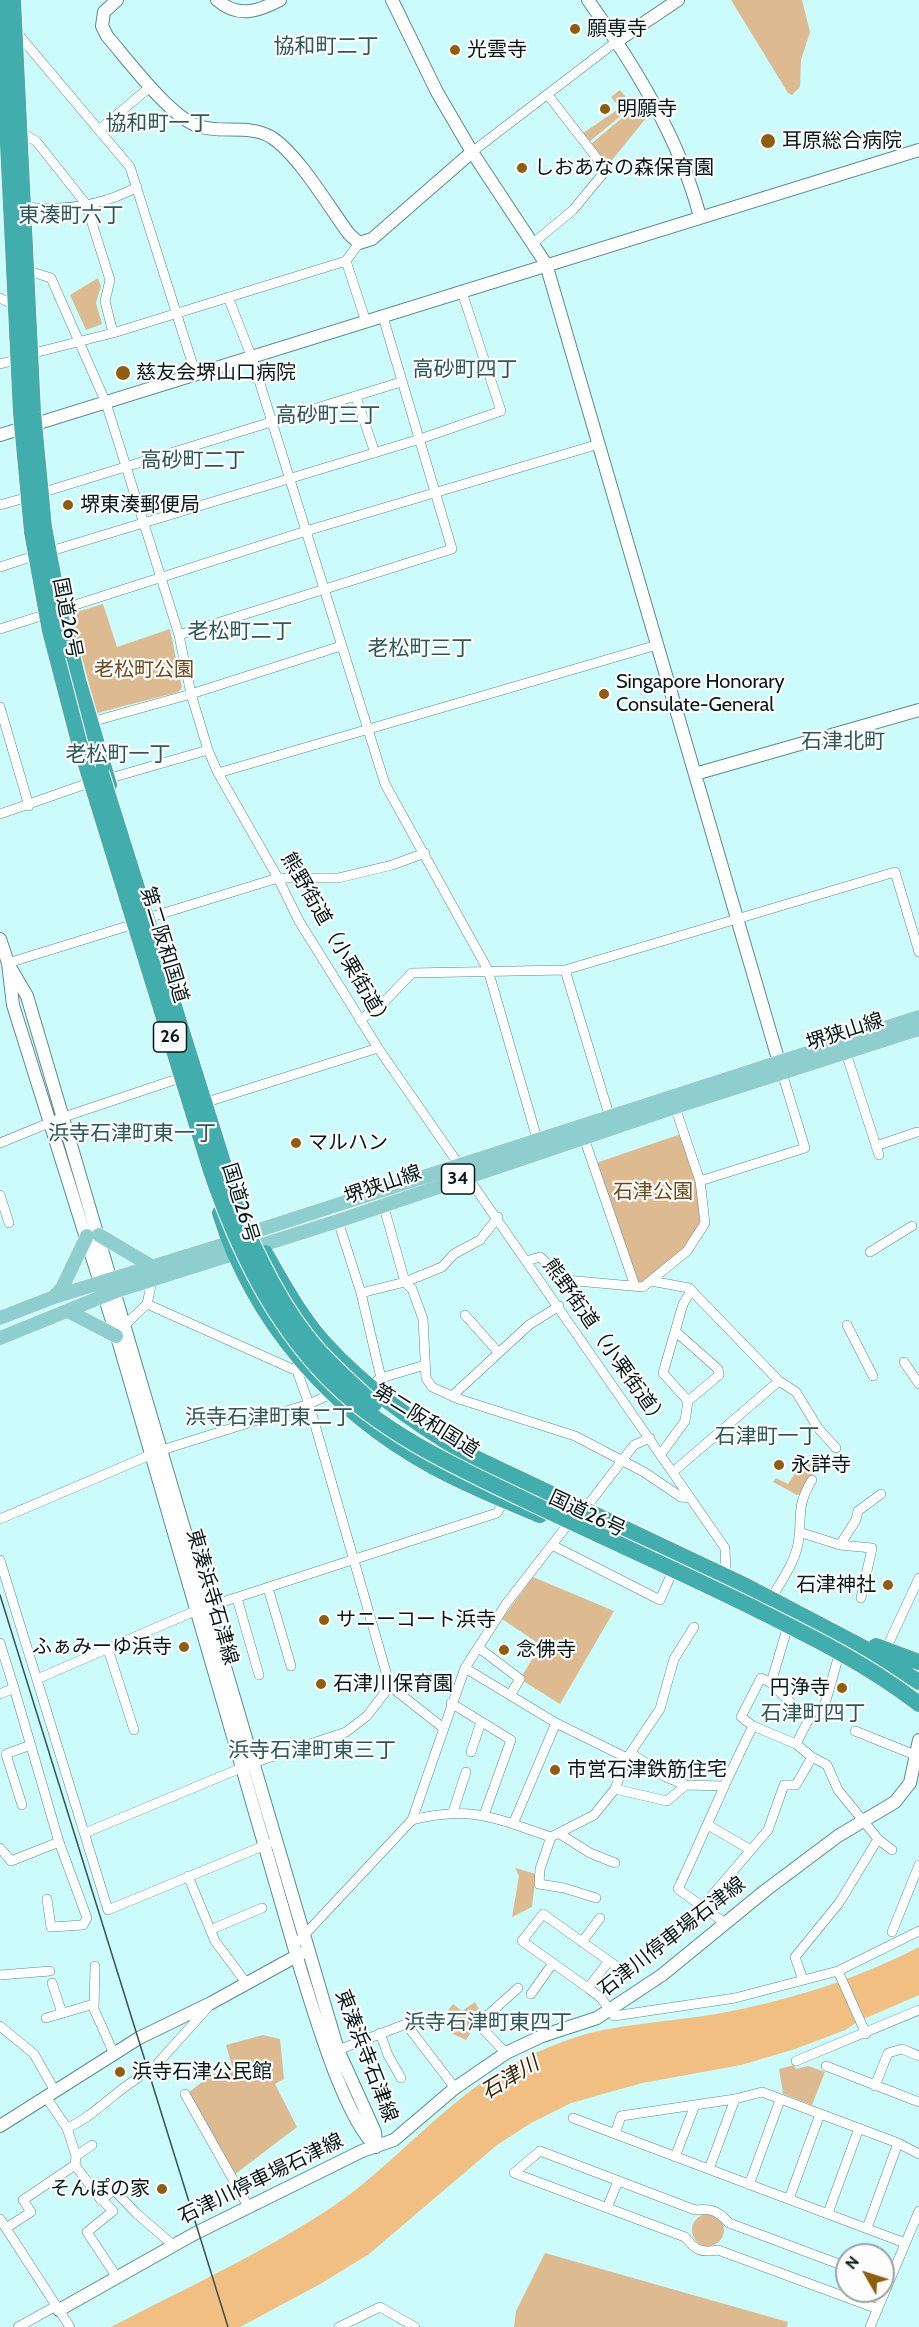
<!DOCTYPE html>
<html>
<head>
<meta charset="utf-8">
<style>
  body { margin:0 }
  #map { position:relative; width:919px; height:2327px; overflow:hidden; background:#cbfbfb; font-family:Cabin,sans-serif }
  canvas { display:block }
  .north { position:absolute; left:835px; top:2243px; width:60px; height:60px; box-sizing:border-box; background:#fdfdfd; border:2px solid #9ba2a2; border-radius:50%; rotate:309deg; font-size:16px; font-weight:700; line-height:24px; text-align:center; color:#071919 }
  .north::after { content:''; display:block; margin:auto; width:21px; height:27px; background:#8f5d0b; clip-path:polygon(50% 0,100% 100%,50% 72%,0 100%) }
</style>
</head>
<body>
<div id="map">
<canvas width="919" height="2327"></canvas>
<div class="north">N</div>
</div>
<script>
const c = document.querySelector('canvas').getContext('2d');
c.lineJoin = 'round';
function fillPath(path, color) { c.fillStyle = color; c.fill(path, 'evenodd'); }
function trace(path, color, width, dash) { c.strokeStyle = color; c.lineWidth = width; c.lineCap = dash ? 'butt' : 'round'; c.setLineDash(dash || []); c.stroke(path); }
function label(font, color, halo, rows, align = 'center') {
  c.font = font + ' Cabin,"Noto Sans JP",sans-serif'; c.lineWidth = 4.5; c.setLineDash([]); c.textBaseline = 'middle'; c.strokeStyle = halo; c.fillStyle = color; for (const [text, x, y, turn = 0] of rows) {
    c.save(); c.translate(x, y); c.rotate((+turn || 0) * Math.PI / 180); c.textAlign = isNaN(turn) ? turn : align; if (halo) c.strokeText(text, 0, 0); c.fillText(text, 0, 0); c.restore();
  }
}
fillPath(new Path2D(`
  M731,0H802L810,32L801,60L800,87L792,95L788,93Z
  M620,90L633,106L590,141L583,133L620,108L611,97Z
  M640,103L647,117L608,165L591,144Z
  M98,278L101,286L96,303L102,324L86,330L70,295Z
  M103,604L117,647L170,629L182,688L178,692L97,713L70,614Z
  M681,1134L697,1183L702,1221L685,1248L642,1284L636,1283L596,1163Z
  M805,1458L818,1466L802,1494L797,1495L773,1482L776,1478L788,1484Z
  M533,1577L614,1611L560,1704L520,1679L541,1645L502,1619Z
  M515,1868L536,1874L532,1907L512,1917L519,1876Z
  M475,2002L483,2016L474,2022L475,2026L466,2040L449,2032L456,2018L447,2012L453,2004L462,2011Z
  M263,2035L280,2039L284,2079L275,2084L297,2127L234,2175L188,2093L211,2075L233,2069L226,2045Z
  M794,2065L796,2069L808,2066L825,2072L812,2105L783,2094L779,2069Z
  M692 2230a16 16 0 1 1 32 0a16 16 0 1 1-32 0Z
  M545,2253L788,2322L787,2327H514L516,2311Z`), '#deba90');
fillPath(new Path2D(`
  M919,1947V1995L859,2021L845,2030L795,2049L741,2065L642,2083L571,2103L531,2123L497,2145L369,2254L322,2283L240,2327H111C186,2288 265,2252 335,2205C398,2162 453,2091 522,2059C544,2049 567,2039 590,2033C631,2023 675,2021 716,2014C787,2001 856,1980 919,1947Z`), '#f1bf81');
const street = new Path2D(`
  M18,34L130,167L196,375
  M100,129L151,86
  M22,133L36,141L86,204L110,280L105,301L113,333
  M472,152L617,41
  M26,207C65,211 102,206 137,187
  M532,244L573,210L606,170L548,95
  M346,261L366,322
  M29,271L51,278L106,403L179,635L191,694L208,750L218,773L278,878L299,921L378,1048L725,1548L726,1576
  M228,297L252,358L385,784L488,970L538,1142
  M0,298L14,305
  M34,353L113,333L346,261L359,243
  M0,364L16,360
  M356,397L375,453
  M44,492L401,382
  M0,505L25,498
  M51,551L420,439L501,411L462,292
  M0,567L34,556
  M0,629L306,531L599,444
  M179,635L452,549L383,317
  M0,707L29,806
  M91,722L191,694L341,646
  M218,773L657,645
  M107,779L208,750
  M0,814L89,783
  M151,917L278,878H338L392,865L425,853
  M8,963L131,925
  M565,970L610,1118
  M360,1020L382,1004L412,973L565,970L895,872L919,952
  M846,1053L879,1155
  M207,1102L378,1048
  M675,1107L700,1181L805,1148L782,1073
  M584,1138L635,1286
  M0,1143L61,1118L180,1078
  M876,1146L917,1132
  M0,1195L9,1223
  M383,1204L405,1282L412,1289L423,1319L426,1378L432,1387L456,1398L575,1436L644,1472L681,1497L690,1498
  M338,1221L361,1293L381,1378L369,1386
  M870,1252L912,1226
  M526,1261L540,1257L566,1280L643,1287L687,1251L705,1223L700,1181
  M651,1281L689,1288L779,1381L796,1392L818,1428L836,1448
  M361,1293L405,1282L442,1267L454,1254L480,1240L498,1217
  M147,1304L297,1371L300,1369
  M465,1315L498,1352
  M126,1324L147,1304L152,1281
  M847,1325L873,1376
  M675,1331L718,1369L719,1375L688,1401
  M904,1362L919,1384
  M297,1371L309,1404L390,1686L442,1727
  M381,1378L425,1365
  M452,1396L529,1325L559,1306
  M661,1454L685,1421L688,1401L663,1373L683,1304L691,1291
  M673,1472L779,1381
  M0,1519L162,1450L309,1404L331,1394
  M799,1532L840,1545L872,1548L861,1598
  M552,1545L660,1600L671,1575
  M840,1545L856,1520L858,1511L881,1494
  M0,1560L108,1910L268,1844
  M268,1588L291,1666
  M237,1598L259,1675
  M771,1599C781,1581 794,1564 798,1544C803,1516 795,1508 812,1480
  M0,1643L14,1688L0,1694
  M479,1648L520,1679L510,1695
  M108,1649L134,1730
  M886,1649L919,1578
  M465,1668L556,1723L627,1758
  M37,1679L195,1611L497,1513L505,1500
  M771,1683L787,1629
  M14,1688L59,1842L87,1918L83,1925L51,1927L47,1899
  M451,1703L511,1740L484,1815
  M822,1714L839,1655
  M753,1726L796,1744L812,1757
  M855,1731L915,1755
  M796,1744L813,1711
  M471,1752L481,1722
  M631,1753L666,1777L686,1785
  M615,1789L667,1801L686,1785L722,1786
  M22,1805L6,1754L31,1745
  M453,1812L466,1772
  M412,1820C472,1805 494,1818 551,1837L594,1815L615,1789L627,1758L660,1709L674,1659L694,1627
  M513,1824L556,1723
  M708,1825L749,1849
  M85,1833L253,1763L346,1732L367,1716L390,1686
  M560,1834L590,1853L615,1863
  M551,1837L540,1869L539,1884L564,1888L596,1898
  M0,1848L11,1861L59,1842
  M188,1876L215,1941L247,1984
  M703,1906L768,1830L784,1785H796L812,1757L827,1765L838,1790L878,1839
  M725,1923L678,1889C704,1834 726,1779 753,1726L741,1717L761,1678L771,1683L791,1703
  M210,1930L262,1908
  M892,1932L919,1865
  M582,1942L600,1918
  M295,1945L412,1820L465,1668L506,1604L565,1528L585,1509L634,1445L650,1438
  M95,1966L94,2009L114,2054
  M623,1971L543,1914L522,1941L588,1988L601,1998L614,2016L735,1998L838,1971L919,1931
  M838,1971L866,2034
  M0,1975L50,1971
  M803,1980L795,1957L839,1903L878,1839L892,1850
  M52,1983L62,2013
  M588,1988L609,1961
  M531,1994L553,1963
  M46,2018L94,2004
  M0,2026L34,2054L55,2091
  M380,2033L388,2055L401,2078
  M338,2050L406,2024L455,2088
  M506,2053L478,2024L518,1988
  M796,2061L919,2010
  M158,2063L210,2005
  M826,2066L919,2102
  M875,2086L888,2053L902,2049L919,2056
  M185,2094L249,2208
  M46,2097L67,2128L76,2156L75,2165L101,2200L114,2190L136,2213L173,2245
  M573,2118L905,2243
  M67,2128C93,2117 113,2093 138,2078
  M615,2134L621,2116L735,2099L762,2092L898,2143L919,2154
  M76,2156L92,2145
  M675,2157L695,2105
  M709,2169L735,2099
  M749,2185L780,2100
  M789,2199L820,2114
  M102,2200L113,2211L87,2232L116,2276
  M607,2208L618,2181
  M828,2213L859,2128
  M0,2219L70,2327
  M6,2228L31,2212L23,2200L75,2165
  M867,2228L898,2143
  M847,2267L729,2223C718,2211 712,2208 695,2210L540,2151L514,2173L685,2237C695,2250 701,2253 718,2250L878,2309
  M18,2327L56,2306
  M339,2327L380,2307L415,2327
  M870,2327L919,2211`);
const secondary = new Path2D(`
  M117,0L104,12L102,26L107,36C127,59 170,117 198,126C221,134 249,124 271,137C298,154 329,207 349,234L359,243L372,239L472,152
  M217,0C238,18 257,12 280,0
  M392,0L437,92L472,152L546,264L781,1069
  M588,0C634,65 680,139 700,217
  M617,41L678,0
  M0,435L919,150
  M695,774L919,710
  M0,939L8,963L13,1005L118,1340L301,1971C315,2015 344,2117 376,2147
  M10,967L27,996L338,2050L375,2132L376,2147
  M0,2126L139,2038L211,2003L302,1953
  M59,2310L194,2234L362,2151L394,2140L455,2088L506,2053L542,2036L597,2018L662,1975L766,1890L838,1836L895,1802L910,1783L919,1740`);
const primary = new Path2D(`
  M99,1235L153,1267
  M54,1297L62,1288L87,1236
  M68,1311L116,1336
  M0,1318L54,1297L229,1243L253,1232L919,1017
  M0,1338L116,1291L338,1221L675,1107L919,1029`);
const highway = new Path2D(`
  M67,634L78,680L109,785
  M220,1213C254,1322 332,1411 432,1466C466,1485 504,1500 540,1515
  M265,1253C283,1284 301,1318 326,1345C365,1388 416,1424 467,1454L746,1586L868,1650L919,1682
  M876,1646L919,1662`);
trace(street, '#5d8a8a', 10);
trace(secondary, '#5d8a8a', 14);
trace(primary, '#fff', 15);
trace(highway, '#fff', 18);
trace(street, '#fff', 9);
trace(secondary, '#fff', 12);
trace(primary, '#8ecece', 14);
trace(highway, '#42adad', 16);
trace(new Path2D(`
  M0,1595L228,2327`), '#385252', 1.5);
const highwayBridge = new Path2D(`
  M1,0L21,413L32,532L50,631L79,742L211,1171C237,1247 271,1319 328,1378C382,1433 454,1466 523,1499C600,1536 679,1571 756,1609C812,1637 869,1665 919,1704
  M13,0L33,412L44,527L67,650
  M101,773L240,1217C261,1263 283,1310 317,1349C334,1368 354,1386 374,1404`);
trace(highwayBridge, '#fff', 18, []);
trace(highwayBridge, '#42adad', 16);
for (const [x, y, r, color] of [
  [575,29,6,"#8f5d0b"],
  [455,50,6,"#8f5d0b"],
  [605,109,6,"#8f5d0b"],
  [768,141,8,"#8f5d0b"],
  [522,168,6,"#8f5d0b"],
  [123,373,8,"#8f5d0b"],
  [68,505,6,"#8f5d0b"],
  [604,694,6,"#8f5d0b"],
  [296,1143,6,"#8f5d0b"],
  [779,1465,6,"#8f5d0b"],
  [888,1585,6,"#8f5d0b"],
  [324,1620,6,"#8f5d0b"],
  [184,1647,6,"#8f5d0b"],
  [504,1650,6,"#8f5d0b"],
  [321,1684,6,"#8f5d0b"],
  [842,1688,6,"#8f5d0b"],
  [555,1770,6,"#8f5d0b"],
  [120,2072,6,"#8f5d0b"],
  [162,2189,6,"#8f5d0b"]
]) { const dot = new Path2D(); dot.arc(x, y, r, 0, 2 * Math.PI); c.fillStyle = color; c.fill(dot); trace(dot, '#fdfdfd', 2); }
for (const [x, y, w] of [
  [170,1037,33],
  [458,1179,33]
]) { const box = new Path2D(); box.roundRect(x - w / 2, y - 15, w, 30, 4.5); c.fillStyle = '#fdfdfd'; c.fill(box); trace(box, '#071919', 1.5); }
label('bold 18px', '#071919', null, [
  ["26",170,1037],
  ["34",458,1179]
]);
label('20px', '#071919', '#fdfdfd', [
  ["願専寺",587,29],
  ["光雲寺",467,50],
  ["明願寺",617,109],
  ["耳原総合病院",782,141],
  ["しおあなの森保育園",534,168],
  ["慈友会堺山口病院",136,373],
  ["堺東湊郵便局",80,505],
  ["Singapore Honorary",616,682],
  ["Consulate-General",616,705],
  ["マルハン",308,1143],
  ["永詳寺",791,1465],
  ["石津神社",876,1585,"right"],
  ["サニーコート浜寺",336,1620],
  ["ふぁみーゆ浜寺",172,1647,"right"],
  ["念佛寺",516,1650],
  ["石津川保育園",333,1684],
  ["円浄寺",830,1688,"right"],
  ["市営石津鉄筋住宅",567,1770],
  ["浜寺石津公民館",132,2072],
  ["そんぽの家",150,2189,"right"]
], 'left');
label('20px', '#071919', '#fdfdfd', [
  ["国道26号",67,618,79],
  ["熊野街道（小栗街道）",336,941,60],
  ["第二阪和国道",164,945,73],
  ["堺狭山線",845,1032,-18],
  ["堺狭山線",383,1185,-19],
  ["国道26号",240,1203,73],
  ["熊野街道（小栗街道）",605,1343,55],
  ["第二阪和国道",426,1421,32],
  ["国道26号",587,1514,25],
  ["東湊浜寺石津線",212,1597,74],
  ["石津川停車場石津線",672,1937,-38],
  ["東湊浜寺石津線",366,2056,69],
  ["石津川停車場石津線",261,2179,-26]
]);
label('20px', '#6c4a1c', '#fdfdfd', [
  ["老松町公園",144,670],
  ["石津公園",653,1192]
]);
label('21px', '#2d5859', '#fdfdfd', [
  ["協和町二丁",326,47],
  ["協和町一丁",158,124],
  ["東湊町六丁",71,216],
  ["高砂町四丁",465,370],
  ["高砂町三丁",328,416],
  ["高砂町二丁",193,461],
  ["老松町二丁",240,632],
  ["老松町三丁",420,649],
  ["石津北町",843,742],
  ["老松町一丁",118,755],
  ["浜寺石津町東一丁",132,1134],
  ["浜寺石津町東二丁",269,1418],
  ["石津町一丁",767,1437],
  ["石津町四丁",813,1714],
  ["浜寺石津町東三丁",312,1751],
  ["浜寺石津町東四丁",488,2023]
]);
label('italic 21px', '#3b260a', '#fdfdfd', [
  ["石津川",510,2078,-31]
]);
</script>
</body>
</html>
